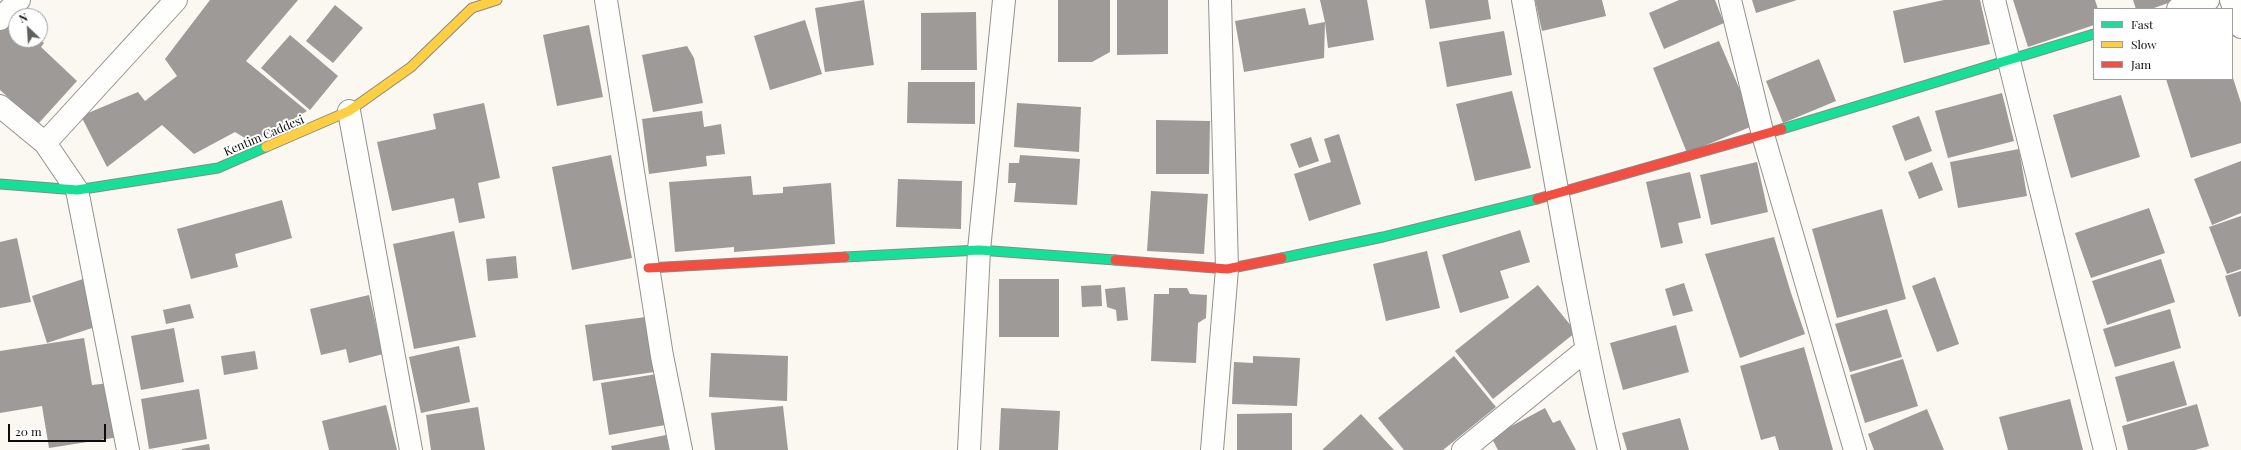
<!DOCTYPE html>
<html>
<head>
<meta charset="utf-8">
<style>
  body { margin:0 }
  #map { position:relative; width:2241px; height:450px; overflow:hidden; background:#faf8f1; font-family:"Playfair Display",serif }
  canvas { display:block }
  .legend { position:absolute; left:2093px; top:8px; width:140px; height:72px; box-sizing:border-box; background:#fff; border:1px solid #9e9e9e; margin:0; padding:5px 7px; list-style:none; font-size:12px; color:#0c0c0c }
  .legend li { display:flex; align-items:center; gap:8px; height:20px }
  .legend b { width:20px; border:1px solid #9e9e9e }
  .north { position:absolute; left:8px; top:8px; width:40px; height:40px; box-sizing:border-box; background:#fff; border:1px solid #9e9e9e; border-radius:50%; rotate:335deg; font-size:11px; font-weight:700; line-height:16px; text-align:center; color:#0c0c0c }
  .north::after { content:''; display:block; margin:auto; width:14px; height:18px; background:#5f5f5c; clip-path:polygon(50% 0,100% 100%,50% 72%,0 100%) }
  .scale { position:absolute; left:8px; top:424px; width:98px; height:18px; box-sizing:border-box; border:2px solid #0c0c0c; border-top:0; padding-left:5px; font-size:12px; line-height:14px; white-space:nowrap; color:#0c0c0c; -webkit-text-stroke:3px #fff; paint-order:stroke }
</style>
</head>
<body>
<div id="map">
<canvas width="2241" height="450"></canvas>
<ul class="legend">
<li><b style="height:5px;background:#16e098"></b>Fast</li>
<li><b style="height:5px;background:#ffcf43"></b>Slow</li>
<li><b style="height:5px;background:#f24e42"></b>Jam</li>
</ul>
<div class="north">N</div>
<div class="scale">20 m</div>
</div>
<script>
const c = document.querySelector('canvas').getContext('2d');
c.lineJoin = 'round';
function fillPath(path, color) { c.fillStyle = color; c.fill(path, 'evenodd'); }
function trace(path, color, width, dash) { c.strokeStyle = color; c.lineWidth = width; c.lineCap = dash ? 'butt' : 'round'; c.setLineDash(dash || []); c.stroke(path); }
function label(font, color, halo, rows, align = 'center') {
  c.font = font + ' "Playfair Display",serif'; c.lineWidth = 4; c.setLineDash([]); c.textBaseline = 'middle'; c.strokeStyle = halo; c.fillStyle = color; for (const [text, x, y, turn = 0] of rows) {
    c.save(); c.translate(x, y); c.rotate((+turn || 0) * Math.PI / 180); c.textAlign = isNaN(turn) ? turn : align; if (halo) c.strokeText(text, 0, 0); c.fillText(text, 0, 0); c.restore();
  }
}
fillPath(new Path2D(`
  M210,0H298L246,61L307,111L253,143L235,132L194,154L162,125L107,167L81,116L138,92L145,101L177,76L165,59Z
  M864,0L874,65L825,72L815,8Z
  M1058,0H1110V52L1092,62H1058Z
  M1117,0H1168V54L1117,55Z
  M1320,0H1367L1374,40L1328,48L1325,22L1324,58L1244,72L1235,21L1305,8L1309,25L1325,22Z
  M1425,0H1488L1491,19L1430,29Z
  M1535,0H1602L1606,16L1542,31Z
  M1679,0H1715L1724,23L1664,49L1649,13Z
  M1752,0H1797L1756,13Z
  M1944,0H1980L1990,44L1904,63L1893,11Z
  M2013,0H2095L2098,9H2094V25L2028,47Z
  M2133,0H2177L2151,9H2136Z
  M335,5L363,28L333,63L306,41Z
  M976,12L977,70H921V13Z
  M16,18V40H41L44,43L41,47L77,81L38,124L0,90V28Z
  M805,20L822,74L770,90L754,36Z
  M589,25L603,97L557,106L543,35Z
  M1504,31L1512,75L1447,87L1439,42Z
  M290,35L338,76L310,110L261,68Z
  M1719,41L1755,125L1687,153L1653,68Z
  M687,46L694,58L703,103L653,112L642,55Z
  M1819,59L1836,101L1783,123L1766,81Z
  M2232,75L2241,103V143L2191,158L2166,79H2232Z
  M908,82H975V124L907,123Z
  M1512,91L1531,168L1475,181L1456,104Z
  M2002,93L2014,141L1948,158L1935,111Z
  M2121,95L2140,157L2071,178L2053,115Z
  M484,103L500,178L478,183L485,218L459,223L454,198L392,211L377,142L436,129L433,114Z
  M1017,103L1081,107L1079,152L1014,147Z
  M702,111L704,127L721,124L725,154L706,156L707,166L649,174L642,119Z
  M1919,116L1932,151L1905,161L1892,126Z
  M1156,120L1210,121L1209,174H1156Z
  M1339,134L1361,204L1309,221L1294,174L1331,162L1324,139Z
  M1311,137L1319,161L1299,168L1290,144Z
  M2019,149L2027,196L1958,208L1950,162Z
  M611,155L632,258L572,270L552,167Z
  M1020,155L1080,159L1077,205L1014,202L1016,183H1008L1009,163H1019Z
  M2241,161V213L2212,225L2194,179Z
  M1757,162L1768,212L1711,225L1700,175Z
  M1932,162L1943,190L1919,199L1908,172Z
  M1690,172L1701,218L1678,223L1683,243L1661,248L1646,182Z
  M751,176L753,195L783,193V187L831,183L835,244L734,252V247L675,252L669,182Z
  M898,179L962,181L961,229L896,227Z
  M1151,191L1208,194L1204,254L1147,251Z
  M282,200L292,238L235,254L238,267L191,279L177,229Z
  M2149,208L2165,253L2091,278L2075,233Z
  M1882,209L1906,299L1837,318L1812,229Z
  M2241,216V269L2227,274L2209,227Z
  M1520,230L1530,262L1500,271L1509,298L1460,313L1442,255Z
  M454,231L476,337L414,349L393,244Z
  M1774,237L1791,293L1805,334L1740,358L1705,254Z
  M17,238L31,302L0,308V242Z
  M1427,251L1440,308L1386,321L1373,264Z
  M516,256L518,278L488,281L486,259Z
  M2161,259L2175,302L2107,325L2092,281Z
  M2241,271V316L2239,317L2225,276Z
  M1935,277L1959,344L1937,352L1912,286Z
  M86,278L101,325L47,343L32,296Z
  M999,279H1059V337H999Z
  M1684,283L1693,311L1673,316L1665,289Z
  M1101,285L1102,306L1082,307L1081,286Z
  M1538,285L1576,332L1493,399L1455,351Z
  M1125,287L1128,320L1117,321L1116,310L1107,307L1105,289Z
  M1169,288H1187L1190,294L1207,295L1206,318L1198,323L1196,363L1151,361L1154,294H1169Z
  M369,295L383,354L349,363L346,349L321,355L310,309Z
  M190,304L194,318L166,324L163,310Z
  M1887,309L1902,357L1850,372L1835,324Z
  M2170,309L2181,348L2115,367L2103,329Z
  M646,317L654,372L593,381L585,325Z
  M1676,325L1689,372L1623,390L1610,343Z
  M174,328L184,382L141,390L131,336Z
  M84,338L92,385L110,383L119,437L49,448L42,406L0,413V351Z
  M459,346L470,402L421,413L409,357Z
  M1804,347L1833,450H1779L1775,436L1761,440L1740,366Z
  M255,351L258,369L224,375L221,356Z
  M711,353L788,356L787,401L709,397Z
  M1253,356L1300,358L1297,406L1232,404L1234,362L1253,363Z
  M1454,356L1496,407L1443,450H1404L1378,418Z
  M1903,359L1918,406L1865,423L1850,375Z
  M2174,361L2187,405L2127,422L2115,377Z
  M657,374L665,425L609,435L601,383Z
  M199,389L207,439L149,449L141,399Z
  M2070,399L2083,450H2008L1999,417Z
  M2197,404L2209,446L2195,450H2128L2122,426Z
  M386,405L397,450H329L322,421Z
  M783,406L788,450H715L711,413Z
  M478,407L485,450H431L426,415Z
  M1001,408L1060,411L1058,450H999Z
  M1545,408L1553,423L1560,420L1576,450H1498L1491,437Z
  M1927,409L1944,450H1874L1868,434Z
  M1292,413V450H1237V414Z
  M1361,414L1394,450H1322Z
  M1680,418L1689,450H1627L1622,433Z
  M666,435L669,450H612L611,446Z
  M209,444L210,450H182V449Z`), '#9d9a97');
const street = new Path2D(`
  M606,0L662,356L681,450
  M1523,0C1551,150 1574,301 1609,450
  M1730,0L1763,135L1855,450
  M1994,0L2105,450
  M2231,0L2241,27
  M2178,9L2208,0
  M0,19L19,0
  M0,106L45,143L77,190L128,450
  M349,111L411,450
  M45,143L176,0
  M969,450L979,250L1004,0
  M1212,450L1227,269L1220,0
  M1463,450L1586,350`);
const fast = new Path2D(`
  M1782,129L2094,34
  M0,184L77,190L218,168L266,147
  M845,257L979,250L1115,260
  M1282,258L1383,237L1537,199`);
const slow = new Path2D(`
  M266,147L349,111L411,67L472,8L497,0`);
const jam = new Path2D(`
  M1537,199L1782,129
  M1115,260L1227,269L1282,258
  M648,268L845,257`);
trace(street, '#93928f', 24);
trace(fast, '#8a8986', 11);
trace(slow, '#8a8986', 11);
trace(jam, '#8a8986', 11);
trace(street, '#fefefd', 22);
trace(fast, '#16e098', 9);
trace(slow, '#ffcf43', 9);
trace(jam, '#f24e42', 9);
label('12px', '#0c0c0c', '#fff', [
  ["Kentim Caddesi",264,136,-23]
]);
</script>
</body>
</html>
